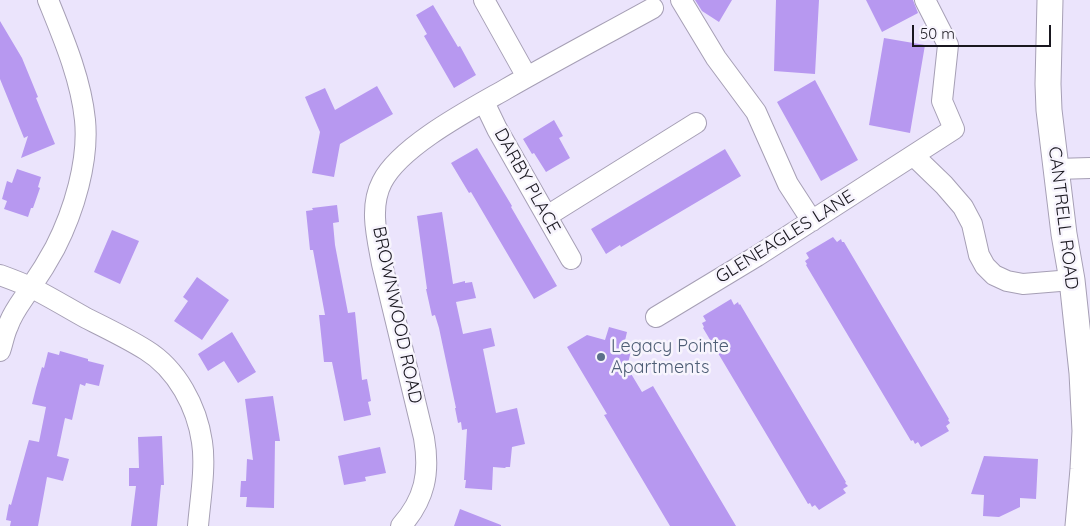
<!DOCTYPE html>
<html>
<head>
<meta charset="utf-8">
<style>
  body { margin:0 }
  #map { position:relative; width:1090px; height:526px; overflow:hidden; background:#ebe4fc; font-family:Quicksand,sans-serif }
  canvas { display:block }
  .scale { position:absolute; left:912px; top:25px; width:139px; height:22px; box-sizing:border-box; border:2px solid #19171f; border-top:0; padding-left:6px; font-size:15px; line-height:18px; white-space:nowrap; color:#19171f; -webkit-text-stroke:4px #f7f4fd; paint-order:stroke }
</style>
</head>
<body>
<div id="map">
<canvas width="1090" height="526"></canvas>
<div class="scale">50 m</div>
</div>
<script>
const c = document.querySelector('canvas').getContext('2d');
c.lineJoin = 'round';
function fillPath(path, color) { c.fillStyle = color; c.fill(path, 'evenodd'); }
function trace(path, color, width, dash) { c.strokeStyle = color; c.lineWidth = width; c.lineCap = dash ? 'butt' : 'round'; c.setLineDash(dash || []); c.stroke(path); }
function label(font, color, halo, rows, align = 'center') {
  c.font = font + ' Quicksand,sans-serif'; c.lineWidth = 5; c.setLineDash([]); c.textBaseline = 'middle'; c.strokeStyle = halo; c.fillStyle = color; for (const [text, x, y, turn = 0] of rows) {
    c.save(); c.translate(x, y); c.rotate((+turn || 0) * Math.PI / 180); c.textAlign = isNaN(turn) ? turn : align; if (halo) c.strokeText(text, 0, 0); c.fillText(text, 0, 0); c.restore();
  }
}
fillPath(new Path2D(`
  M695,0H732L719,22L702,11Z
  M776,0H819L815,74L774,71Z
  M866,0H913L918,13L882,32Z
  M433,5L458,47L460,46L476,75L454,88L424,36L427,34L416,15Z
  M0,21L22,58L38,97L36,98L55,144L21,158L28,136L24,138L0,79Z
  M884,38L925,45L910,133L869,125Z
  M815,80L858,160L821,181L777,102Z
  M377,86L393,114L340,144L334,177L312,173L320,132L305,97L325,88L335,110Z
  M554,120L563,136L559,138L570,158L546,172L534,153L532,154L523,139Z
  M477,148L512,206L511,207L557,286L534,299L471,192L469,193L451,163Z
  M725,149L741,176L621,247L620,245L606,254L591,229Z
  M17,169L41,177L38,187L40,188L33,208H31L28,217L4,209L7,201L2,199L7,181L12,183Z
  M337,205L339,222L333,223L335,245L348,313L355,312L362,380L367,379L371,401L368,402L371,415L344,421L332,362H324L319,315H325L313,250H310L306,211L313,210L312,208Z
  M442,212L453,284L465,281V283L472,282L476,298L456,302L463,334L491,328L495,346L483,349L496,413L517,408L525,444L512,447L510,467H506L505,468L493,467L492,490L465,488L466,480H464L467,429L462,430L461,422L458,423L455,408H456L439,328L435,315L432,316L426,289H427L417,216Z
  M112,230L139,241L120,284L94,272Z
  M833,237L837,242L841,239L842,242H844L949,419L948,420L950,423L946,426L949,431L921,447L918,442L915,444L913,440L911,441L806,265L807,264L805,261L809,258L806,253Z
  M197,277L229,300L202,340L174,321L188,301L183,297Z
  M731,299L734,305L738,302L739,305L740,304L846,482L845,483L848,486L843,489L846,493L819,510L815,505L812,507L810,503L808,504L703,328L704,327L702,323L706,321L703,316Z
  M609,327L627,332L624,345L632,347L627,367L642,392L653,386L736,526H670L604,415L607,414L567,347L587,335L605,340Z
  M232,332L256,372L238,383L224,361L208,371L198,354Z
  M60,351L88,359V361L104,365L99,386L86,383L85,386L80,384L72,420L65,418L57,456L69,459L63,481L47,477L38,526H10L11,521L6,520L9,504L11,505L29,440L39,442L46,407L32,404L36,388L42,367L44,368L48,352L59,355Z
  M273,396L280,441H275L274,508L246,507L247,497H240L241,481H246L247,459L253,460L245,399Z
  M162,436L164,485H161L157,526H131L136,486H129V468H139L138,437Z
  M380,447L386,473L365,477L366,481L344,485L338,456Z
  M984,456L1038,459L1036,499L1020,498V507L999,517L983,516L984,495L971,494Z
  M460,509L501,525V526H454Z`), '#b798f0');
const minor = new Path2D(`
  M484,0L527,77
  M681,0L716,58L756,112L788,184L812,221
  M484,102L497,129L571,259
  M914,156L944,185L963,207L972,224L979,255L985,266L994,275L1007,281L1023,284L1072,280
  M1056,169L1090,168
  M547,216L696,123
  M0,275C11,279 22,283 32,288C50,297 68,308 86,318C106,328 127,338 146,350C177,369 197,407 202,442C206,467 200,501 198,526
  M656,317L757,256L954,129L942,101L948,45L925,0
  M0,351C3,343 4,334 8,326C13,311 23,300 31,287C40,274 48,261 55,248C74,211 89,161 85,120C81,79 63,37 48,0
  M401,526C425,499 430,473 424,438L382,264C377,237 369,207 382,182C400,146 471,109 506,89C555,61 604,35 653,8`);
const major = new Path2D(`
  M1050,0L1048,84L1049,110L1064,234L1072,280L1082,373L1085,431L1083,469L1078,526`);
trace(minor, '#a69fb5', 22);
trace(major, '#a69fb5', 27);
trace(minor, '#fff', 20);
trace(major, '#fff', 25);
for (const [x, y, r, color] of [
  [601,357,5,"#5c6f8a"]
]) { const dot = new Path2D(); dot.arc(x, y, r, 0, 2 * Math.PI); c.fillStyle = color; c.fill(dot); trace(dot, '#f7f4fd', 2); }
label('18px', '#19171f', '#f7f4fd', [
  ["DARBY PLACE",527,181,61],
  ["CANTRELL ROAD",1063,218,83],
  ["GLENEAGLES LANE",785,237,-32],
  ["BROWNWOOD ROAD",397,315,78]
]);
label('18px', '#4e5e75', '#f7f4fd', [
  ["Legacy Pointe",611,347],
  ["Apartments",611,368]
], 'left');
</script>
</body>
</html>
